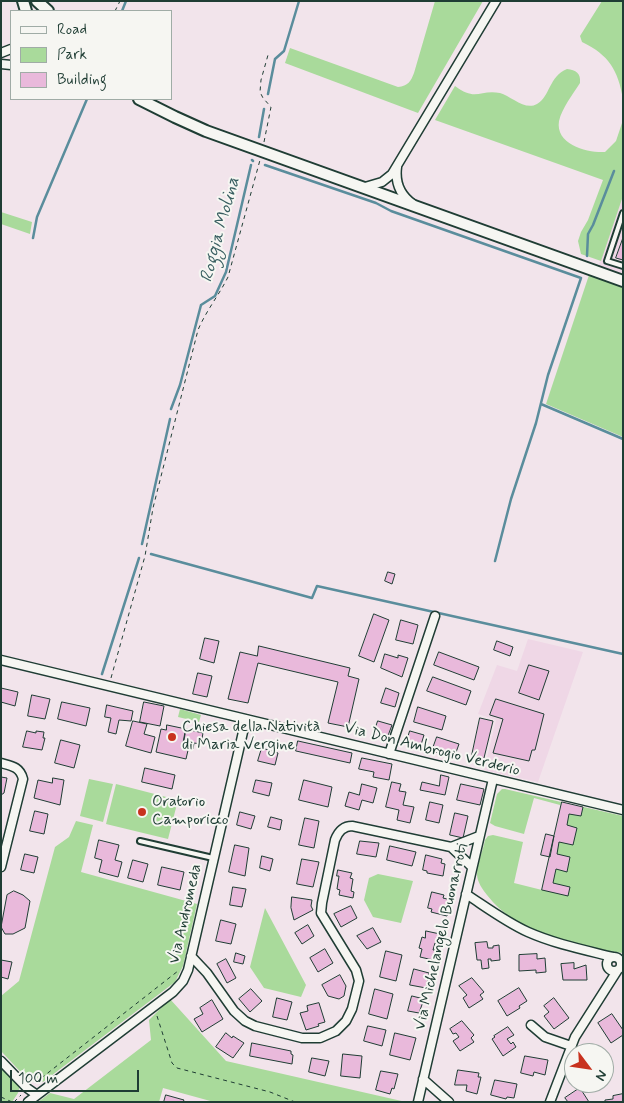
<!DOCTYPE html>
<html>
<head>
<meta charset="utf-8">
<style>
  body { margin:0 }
  #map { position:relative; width:624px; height:1103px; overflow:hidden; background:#f2e4eb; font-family:Mynerve,sans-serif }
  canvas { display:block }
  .frame { position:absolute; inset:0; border:2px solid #1f3d34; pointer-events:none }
  .legend { position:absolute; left:10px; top:10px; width:162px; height:90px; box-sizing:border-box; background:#f6f6f2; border:1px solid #a0aca6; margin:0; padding:6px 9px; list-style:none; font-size:15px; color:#1f3d34 }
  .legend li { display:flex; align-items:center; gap:10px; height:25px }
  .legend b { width:25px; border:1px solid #a0aca6 }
  .north { position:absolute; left:564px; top:1043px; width:50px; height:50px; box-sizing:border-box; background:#f6f6f2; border:1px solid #a0aca6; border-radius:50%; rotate:121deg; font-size:14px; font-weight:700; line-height:20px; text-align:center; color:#1f3d34 }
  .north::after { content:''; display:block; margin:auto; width:18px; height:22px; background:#c8321e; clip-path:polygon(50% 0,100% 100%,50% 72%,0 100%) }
  .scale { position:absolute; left:10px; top:1070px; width:129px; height:22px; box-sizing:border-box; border:2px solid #1f3d34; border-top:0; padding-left:6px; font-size:15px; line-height:18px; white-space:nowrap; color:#1f3d34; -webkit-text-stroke:4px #f6f6f2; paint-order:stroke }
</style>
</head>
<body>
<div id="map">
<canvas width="624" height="1103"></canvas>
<div class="frame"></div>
<ul class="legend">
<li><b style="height:6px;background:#f6f6f2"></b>Road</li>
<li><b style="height:14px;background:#a9da9b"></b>Park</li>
<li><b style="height:14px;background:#e9b9db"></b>Building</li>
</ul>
<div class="north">N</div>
<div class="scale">100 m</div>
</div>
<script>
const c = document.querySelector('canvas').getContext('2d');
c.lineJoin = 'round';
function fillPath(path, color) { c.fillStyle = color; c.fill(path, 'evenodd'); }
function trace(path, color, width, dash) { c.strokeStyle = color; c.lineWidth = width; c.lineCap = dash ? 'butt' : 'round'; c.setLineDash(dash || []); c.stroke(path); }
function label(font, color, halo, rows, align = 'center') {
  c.font = font + ' Mynerve,sans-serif'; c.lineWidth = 4; c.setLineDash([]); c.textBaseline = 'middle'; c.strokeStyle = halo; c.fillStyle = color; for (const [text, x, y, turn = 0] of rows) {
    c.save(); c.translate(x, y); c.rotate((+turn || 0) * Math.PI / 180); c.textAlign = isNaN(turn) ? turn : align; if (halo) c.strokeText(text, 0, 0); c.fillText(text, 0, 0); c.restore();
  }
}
fillPath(new Path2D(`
  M623,196V276L598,267Z
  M528,639L583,652L538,782L484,770L496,720L478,714L497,665L517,671Z`), '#efd7e6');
fillPath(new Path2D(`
  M435,1H483L418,113L285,63L290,48L398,87C408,86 411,81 414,73Z
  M602,1H623V99C618,70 609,55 582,42L580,36Z
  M567,69C576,70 581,73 580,83C573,94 562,108 559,121C555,145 588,153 605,152L616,141L623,120V196L601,261L581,254L578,241L581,232L588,220L603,180L435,120L455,86C476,102 480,89 500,93C511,96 525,111 537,104C550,97 549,76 567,69Z
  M1,212L32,222L30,234L1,224Z
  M589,275L623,287V437L546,404Z
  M180,709L201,715L199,722L178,717Z
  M89,779L113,784L103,822L80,816Z
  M116,784L178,800L168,839L106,824Z
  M502,789H505L561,802L560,805L534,798L524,834L495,826L490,823L497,794Z
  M562,802L623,816V953C575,947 518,935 487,895C483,890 477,882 477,874C477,864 483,851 485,840L488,836L493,835L523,842L514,883L542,890Z
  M76,821L93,825L81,872L197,904L183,966L175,982L43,1082L29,1081L1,1051V996L19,981L55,847L69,837Z
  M378,874L413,881L401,923L373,917L364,900L369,878Z
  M265,908L306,985L301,997L264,988L250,967Z
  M170,999L226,1061L406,1102H214L163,1088L159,1102H38L50,1093L74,1099L151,1040L149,1020Z
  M1,1066L20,1086L18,1093L12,1102H1Z`), '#a9da9b');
trace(new Path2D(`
  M122,11L126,1
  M268,94L275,59L284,51L299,1
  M259,137L264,109
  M252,160L253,161
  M265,165L376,203L391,211L581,278L548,375L536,423L511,499L495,561
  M33,238L37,217L87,99
  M587,256L588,234L593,225L614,171
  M541,404L623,439
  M171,409L180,385L201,305L215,296L226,272L251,165
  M142,544L170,419
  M151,554L312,598L317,586L623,654
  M102,674L139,558`), '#5a8d9c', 2.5);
const building = new Path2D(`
  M623,238V260L616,258Z
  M388,572L395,574L392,584L385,581Z
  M374,614L389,620L374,662L359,656Z
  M401,620L418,625L413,644L396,640Z
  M205,638L219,641L214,663L200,659Z
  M497,641L513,647L510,656L494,650Z
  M259,646L350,668L348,676L359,679L348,727L328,723L338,682L258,663L248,703L228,699L240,652L257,656Z
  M439,652L479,667L474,680L434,665Z
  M385,654L398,658V655L408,658L402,677L381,668Z
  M529,665L549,671L539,700L519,693Z
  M198,673L212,676L207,697L193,694Z
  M433,677L471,691L466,705L427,691Z
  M1,688L18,692L15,706L1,702Z
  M386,688L399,693L395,707L381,703Z
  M32,695L50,699L45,719L28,716Z
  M496,699L544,714L535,750H532L529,761L493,753L503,719L490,715Z
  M62,702L90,708L86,726L58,719Z
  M144,702L164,706L160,726L140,722Z
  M107,705L133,711L131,721L119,720L116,734L108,732L111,718L105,717Z
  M418,707L446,716L442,730L414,722Z
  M480,718L493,721L483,762L471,760Z
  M133,721L147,724L144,734L155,737L151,753L126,746Z
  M378,721L392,725L386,741L373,736Z
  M167,725L186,729L183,745L189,746L186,759L156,752L161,729L166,730Z
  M186,729L203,733L201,744L194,743L193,749L183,745Z
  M27,731L36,733V731L44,732L43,738H45L42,750L23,747Z
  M410,731L424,735L420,748L406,744Z
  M437,737L459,744L454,758L432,751Z
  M61,740L80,745L74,768L55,763Z
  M298,741L352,753L350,763L296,751Z
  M262,748L278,753L275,765L258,761Z
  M362,758L392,764L389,780L373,777L374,772L359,769Z
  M145,768L175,775L172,789L142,782Z
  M441,775L449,777L445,795L420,790L422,782L439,786Z
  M1,777L7,778L4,793L1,795Z
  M53,778L64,780L60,805L34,798L38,780L52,783Z
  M256,780L272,783L269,796L253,792Z
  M304,780L332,787L328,807L299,800Z
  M392,782L401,784L399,791L406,792L403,805L414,807L410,823L397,820L399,810L386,807Z
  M362,784L377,788L373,803L362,800L359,810L345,806L349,792L359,795Z
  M461,784L484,789L480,805L457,800Z
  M430,802L443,805L439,823L426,820Z
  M562,802L583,807L581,816L569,814L567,825L577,828L573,845L559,842L557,854L570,857L567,872L556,869L553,883L570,887L568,896L542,890Z
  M35,811L48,814L44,834L30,831Z
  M240,812L255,816L251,829L237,825Z
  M455,813L468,816L463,838L450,835Z
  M271,817L282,820L280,830L268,827Z
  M305,818L319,821L314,848L299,845Z
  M546,834L554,836L550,857L541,855Z
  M99,840L119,845L115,860L122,862L118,877L99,872L102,860L95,858Z
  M360,841L379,843L376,857L357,854Z
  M235,845L249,848L245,876L229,872Z
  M390,846L416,852L412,866L387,860Z
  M25,854L38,857L34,873L21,870Z
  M426,855L442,859L441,863L445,864L443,876L427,873V871L423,870Z
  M262,856L273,859L270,871L260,868Z
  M302,859L319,862L313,887L297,884Z
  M133,860L148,864L143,882L128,878Z
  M162,867L184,872L180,890L158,885Z
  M338,870L352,873L350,878L353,879L351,891L354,892L353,898L339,895L340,890L337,889L339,876H337Z
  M233,887L246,889L242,907L230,905Z
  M14,891L23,895L30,901L25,928L13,934H5L1,927L7,895Z
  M432,892L444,895L443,898L451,900L447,916L431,912L432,909L428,908Z
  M292,897L312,900L311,906L313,910L294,920L291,908Z
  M351,906L357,918L341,927L334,914Z
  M221,920L236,924L231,944L216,941Z
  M308,925L314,936L302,944L295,933Z
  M373,928L381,942L367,949L357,936Z
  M426,931L440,934L438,943H435L433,950H436L433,960L420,957L422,949L419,948L422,937L425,938Z
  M487,942L488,948H493V946L499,945L500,960L491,961V959H488L489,968L482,969L481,960H477L475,943Z
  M325,949L333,963L318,972L310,958Z
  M386,951L402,955L396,981L380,977Z
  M236,953L245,956L243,964L234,962Z
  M537,954V959L545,958L546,972L536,973V970L519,971V955Z
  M226,959L236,978L227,983L217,964Z
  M1,960L12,962L8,979L1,977Z
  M574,963V969L586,965L587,980H563L561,964Z
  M414,969L429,973L426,988L410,985Z
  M340,975L346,986L344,996L339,999L328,996L322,985Z
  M472,978L484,992L480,995L483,999L469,1008L463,998L467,995L459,986Z
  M519,988L527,1001L519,1006L520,1008L507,1016L498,1001Z
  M251,989L262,1001L250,1012L239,999Z
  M375,989L393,994L387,1019L369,1014Z
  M412,996L424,999L419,1013L408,1011Z
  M277,998L292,1002L287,1020L273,1017Z
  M554,998L569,1018L554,1029L544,1016L549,1012L544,1006Z
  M212,1000L223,1019L202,1032L194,1019L203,1014L200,1008Z
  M319,1003L325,1022L318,1024L319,1026L306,1030L300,1013L308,1011L307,1006Z
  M612,1014L623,1030V1035L611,1043L598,1023Z
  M462,1021L474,1035L471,1038L474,1042L460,1051L453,1041L459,1037L456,1033L453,1034L450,1029Z
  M368,1026L386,1030L382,1046L364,1041Z
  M508,1027L514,1035L507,1039L511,1044L513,1042L516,1047L503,1056L492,1039L495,1037L494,1036Z
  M226,1033L232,1038L233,1036L244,1043L233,1058L216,1047Z
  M395,1033L416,1038L410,1060L390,1055Z
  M252,1043L291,1051V1054L293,1055L292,1064L250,1056Z
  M592,1045L597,1053H580Z
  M343,1054L362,1056L360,1078L341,1076Z
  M525,1056L548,1060L545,1075L534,1072L533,1076L521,1073Z
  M312,1058L329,1061L325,1076L309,1072Z
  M458,1070L479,1073L478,1077H481L477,1094L466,1091L467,1085H455Z
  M381,1071L398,1074L394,1089L392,1088L390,1094L376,1090Z
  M495,1080L517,1084L514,1098L507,1097L506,1099L491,1095Z
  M580,1088L589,1102H568L565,1098Z
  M623,1094V1102H605V1100L613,1099V1096Z
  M166,1095L184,1100L183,1102H164Z`);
fillPath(building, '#e9b9db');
trace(building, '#1f3d34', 1);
const lane = new Path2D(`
  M623,213L607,261L623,266
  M140,841L213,858`);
const street = new Path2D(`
  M1,53L11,49
  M1,64L11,65
  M397,167C395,182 400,195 413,204
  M365,187L382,182L392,174L496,1
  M1,660L623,810
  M389,754L435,616
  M1,763C12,766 20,767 23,779L1,867
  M451,847L472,867
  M466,894C486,907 506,922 528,932C555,944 585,950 613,957
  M191,956L207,973L234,1011L245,1021L255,1026L302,1038H320L336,1031L346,1021L352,1009L359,981L356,970L321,913L322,903L335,840C338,832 343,826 352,826L451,847L479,836
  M607 964a7 7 0 1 1 14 0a7 7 0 1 1-14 0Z
  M531,1025L545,1037L571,1046
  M1,1061L27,1088L37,1095
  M423,1079L449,1102
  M28,1102L173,992L183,981L188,970L246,719
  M418,1102L493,779
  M550,1102L575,1037L617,971`);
const secondary = new Path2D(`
  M23,1L26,11
  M37,1L48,11
  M139,99L175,117L206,131L623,281`);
trace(lane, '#1f3d34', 8);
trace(street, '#1f3d34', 11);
trace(secondary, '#1f3d34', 14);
trace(new Path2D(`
  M115,11L120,1
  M264,142L271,107L263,98L260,92L261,80L268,55
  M111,678L145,556L153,508L198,330C206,311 219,295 228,277L260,160
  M157,1016L172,1063L177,1068L270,1092L295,1102
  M35,1083L178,971
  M1,1097L12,1102
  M14,1102L21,1095`), '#1f3d34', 1, [4, 4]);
trace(lane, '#f6f6f2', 4);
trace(street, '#f6f6f2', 8);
trace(secondary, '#f6f6f2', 10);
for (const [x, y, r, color] of [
  [172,737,5,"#c8321e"],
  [142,812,5,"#c8321e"]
]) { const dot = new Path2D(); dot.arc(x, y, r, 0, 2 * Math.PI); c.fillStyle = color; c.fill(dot); trace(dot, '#f6f6f2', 2); }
label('16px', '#1f3d34', '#f6f6f2', [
  ["Chiesa della Natività",182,728],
  ["di Maria Vergine",182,746],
  ["Oratorio",152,803],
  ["Camporicco",152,821]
], 'left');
label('16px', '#1f3d34', '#f6f6f2', [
  ["Via Don Ambrogio Verderio",432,750,14],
  ["Via Andromeda",186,914,-77],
  ["Via Michelangelo Buonarroti",442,937,-77]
]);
label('italic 18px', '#385e60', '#f6f6f2', [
  ["Roggia Molina",221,230,-75]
]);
</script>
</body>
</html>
